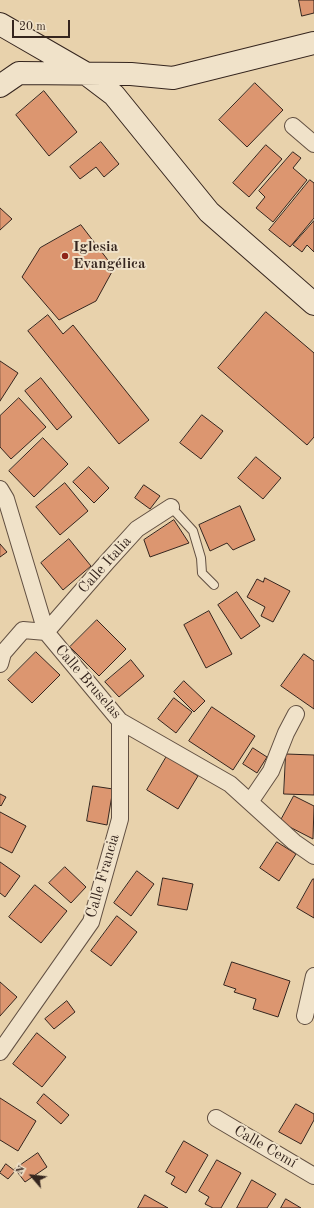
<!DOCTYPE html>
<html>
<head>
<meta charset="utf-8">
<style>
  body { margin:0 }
  #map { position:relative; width:314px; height:1208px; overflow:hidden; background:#e8d2ac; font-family:"Old Standard TT",serif }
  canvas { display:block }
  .north { position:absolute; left:12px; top:1156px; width:40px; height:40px; -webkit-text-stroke:3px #f0e2c9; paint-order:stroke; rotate:298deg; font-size:11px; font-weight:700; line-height:16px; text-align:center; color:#35251e }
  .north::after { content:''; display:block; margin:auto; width:14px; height:18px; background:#35251e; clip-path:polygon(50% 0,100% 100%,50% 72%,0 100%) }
  .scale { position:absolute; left:12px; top:20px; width:58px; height:18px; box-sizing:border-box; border:2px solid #35251e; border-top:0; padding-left:5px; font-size:12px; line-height:14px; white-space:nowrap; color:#35251e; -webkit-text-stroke:3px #f0e2c9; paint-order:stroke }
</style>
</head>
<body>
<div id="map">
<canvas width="314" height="1208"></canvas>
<div class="north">N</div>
<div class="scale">20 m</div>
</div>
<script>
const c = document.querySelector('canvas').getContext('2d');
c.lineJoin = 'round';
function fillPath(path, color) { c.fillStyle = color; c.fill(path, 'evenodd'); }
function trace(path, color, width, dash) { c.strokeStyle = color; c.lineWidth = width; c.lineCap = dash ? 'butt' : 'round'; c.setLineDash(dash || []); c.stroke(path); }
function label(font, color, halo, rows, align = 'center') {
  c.font = font + ' "Old Standard TT",serif'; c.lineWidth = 4; c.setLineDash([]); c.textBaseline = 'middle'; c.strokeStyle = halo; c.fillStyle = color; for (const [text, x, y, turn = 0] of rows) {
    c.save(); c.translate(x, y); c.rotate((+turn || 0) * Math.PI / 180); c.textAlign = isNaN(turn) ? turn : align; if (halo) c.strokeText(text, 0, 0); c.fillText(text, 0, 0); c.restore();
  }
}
const building = new Path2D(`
  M299,0H314V13L302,16Z
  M255,83L283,110L247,147L219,120Z
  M44,91L77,132L49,156L16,115Z
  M101,142L119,164L104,177L96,167L80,179L70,167Z
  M266,145L282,159L249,197L233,183Z
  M293,152L301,158L293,168L307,180L273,222L256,208L265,197L259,191Z
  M310,180L314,183V218L290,247L269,230Z
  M0,208L12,219L0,230Z
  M314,221V252L307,245L302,252L293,245Z
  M81,225L114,268L96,301L59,320L22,277L40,248Z
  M266,312L314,353V437L307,445L218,368Z
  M48,315L63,334L73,325L149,420L119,444L28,331Z
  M0,361L18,373L0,401Z
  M41,378L72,417L57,430L25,391Z
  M19,398L46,427L11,459L0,447V416Z
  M202,415L223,431L201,459L180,443Z
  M43,438L68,464L34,497L9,471Z
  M256,457L281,478L263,499L238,478Z
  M89,467L109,488L94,503L73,482Z
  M65,483L88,511L60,535L36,507Z
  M144,485L160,496L150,509L135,498Z
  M240,506L255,540L233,550L227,543L210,551L199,525Z
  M174,520L189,543L150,557L144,540Z
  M69,539L91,566L63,590L41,563Z
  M0,544L7,552L0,557Z
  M265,578L290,591L273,622L261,616L265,607L247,597L257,579L263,582Z
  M237,592L260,626L241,639L218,605Z
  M209,611L232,654L206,668L184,625Z
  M97,620L126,649L99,676L70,647Z
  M36,652L60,675L32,703L8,680Z
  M304,654L314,661V709L281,686Z
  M131,660L144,676L119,697L105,682Z
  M184,681L205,701L194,712L174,692Z
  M174,698L192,712L176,733L158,719Z
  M212,707L255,736L233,770L189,741Z
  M253,748L267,757L257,773L243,764Z
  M286,754L314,755V795L284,794Z
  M167,756L198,776L178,809L147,790Z
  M93,786L113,789L107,825L87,821Z
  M0,794L6,797L1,806L0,805Z
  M294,796L314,806L313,839L280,822Z
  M0,812L26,826L12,853L0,847Z
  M277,842L296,854L279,881L260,868Z
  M0,862L20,876L5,897L0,893Z
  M65,867L86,887L71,903L49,883Z
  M137,871L154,884L131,916L114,903Z
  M163,878L193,884L187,910L158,905Z
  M313,879H314V918L297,908Z
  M35,885L67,911L41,943L9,917Z
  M117,916L137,932L111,966L91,951Z
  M232,962L290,981L278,1017L253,1009L256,999L234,992L236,989L224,985Z
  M0,982L17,997L0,1016Z
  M67,1001L75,1012L54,1029L45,1019Z
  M37,1033L66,1057L42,1087L13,1064Z
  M44,1094L69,1115L61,1124L37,1103Z
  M0,1098L36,1121L18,1151L0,1140Z
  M296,1104L314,1114V1120L301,1144L279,1132Z
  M184,1141L208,1155L186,1193L171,1184L175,1177L166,1172Z
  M38,1153L47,1167L25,1182L15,1169Z
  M217,1160L241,1173L221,1208H213L205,1204L209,1197L199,1191Z
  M6,1164L15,1171L8,1179L0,1173Z
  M252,1180L276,1194L267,1208H237Z
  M145,1195L168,1208H138Z
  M286,1199L301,1208H281Z`);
fillPath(building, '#dc9670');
trace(building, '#35251e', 1);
const lane = new Path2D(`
  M171,507L193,531L201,558L202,573L214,585`);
const street = new Path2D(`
  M293,126L314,144
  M0,489L6,499L46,632L120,721L230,784L294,842L314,856
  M0,664L3,653L23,630L46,632L107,562L137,529L171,507
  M250,802L271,771L286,733L296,714
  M305,1016L314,976
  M0,1052L91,922L120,819V721
  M216,1118L314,1176`);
const secondary = new Path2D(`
  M0,24L85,73L114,95L209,212L314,304
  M0,86L19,73L131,74L173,78L314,43`);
trace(lane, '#625042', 10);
trace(street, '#625042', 18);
trace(secondary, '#35251e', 24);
trace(lane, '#f0e2c9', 8);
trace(street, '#f0e2c9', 16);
trace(secondary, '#f0e2c9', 22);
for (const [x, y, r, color] of [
  [65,256,4,"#8f2418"]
]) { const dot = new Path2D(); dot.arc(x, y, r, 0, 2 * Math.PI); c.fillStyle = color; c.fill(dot); trace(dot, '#f0e2c9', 1.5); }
label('bold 15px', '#35251e', '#f0e2c9', [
  ["Iglesia",73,247],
  ["Evangélica",73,264]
], 'left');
label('15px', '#35251e', '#f0e2c9', [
  ["Calle Italia",105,565,-48],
  ["Calle Bruselas",88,682,49],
  ["Calle Francia",103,876,-74],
  ["Calle Cemí",265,1147,30]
]);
</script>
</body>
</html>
